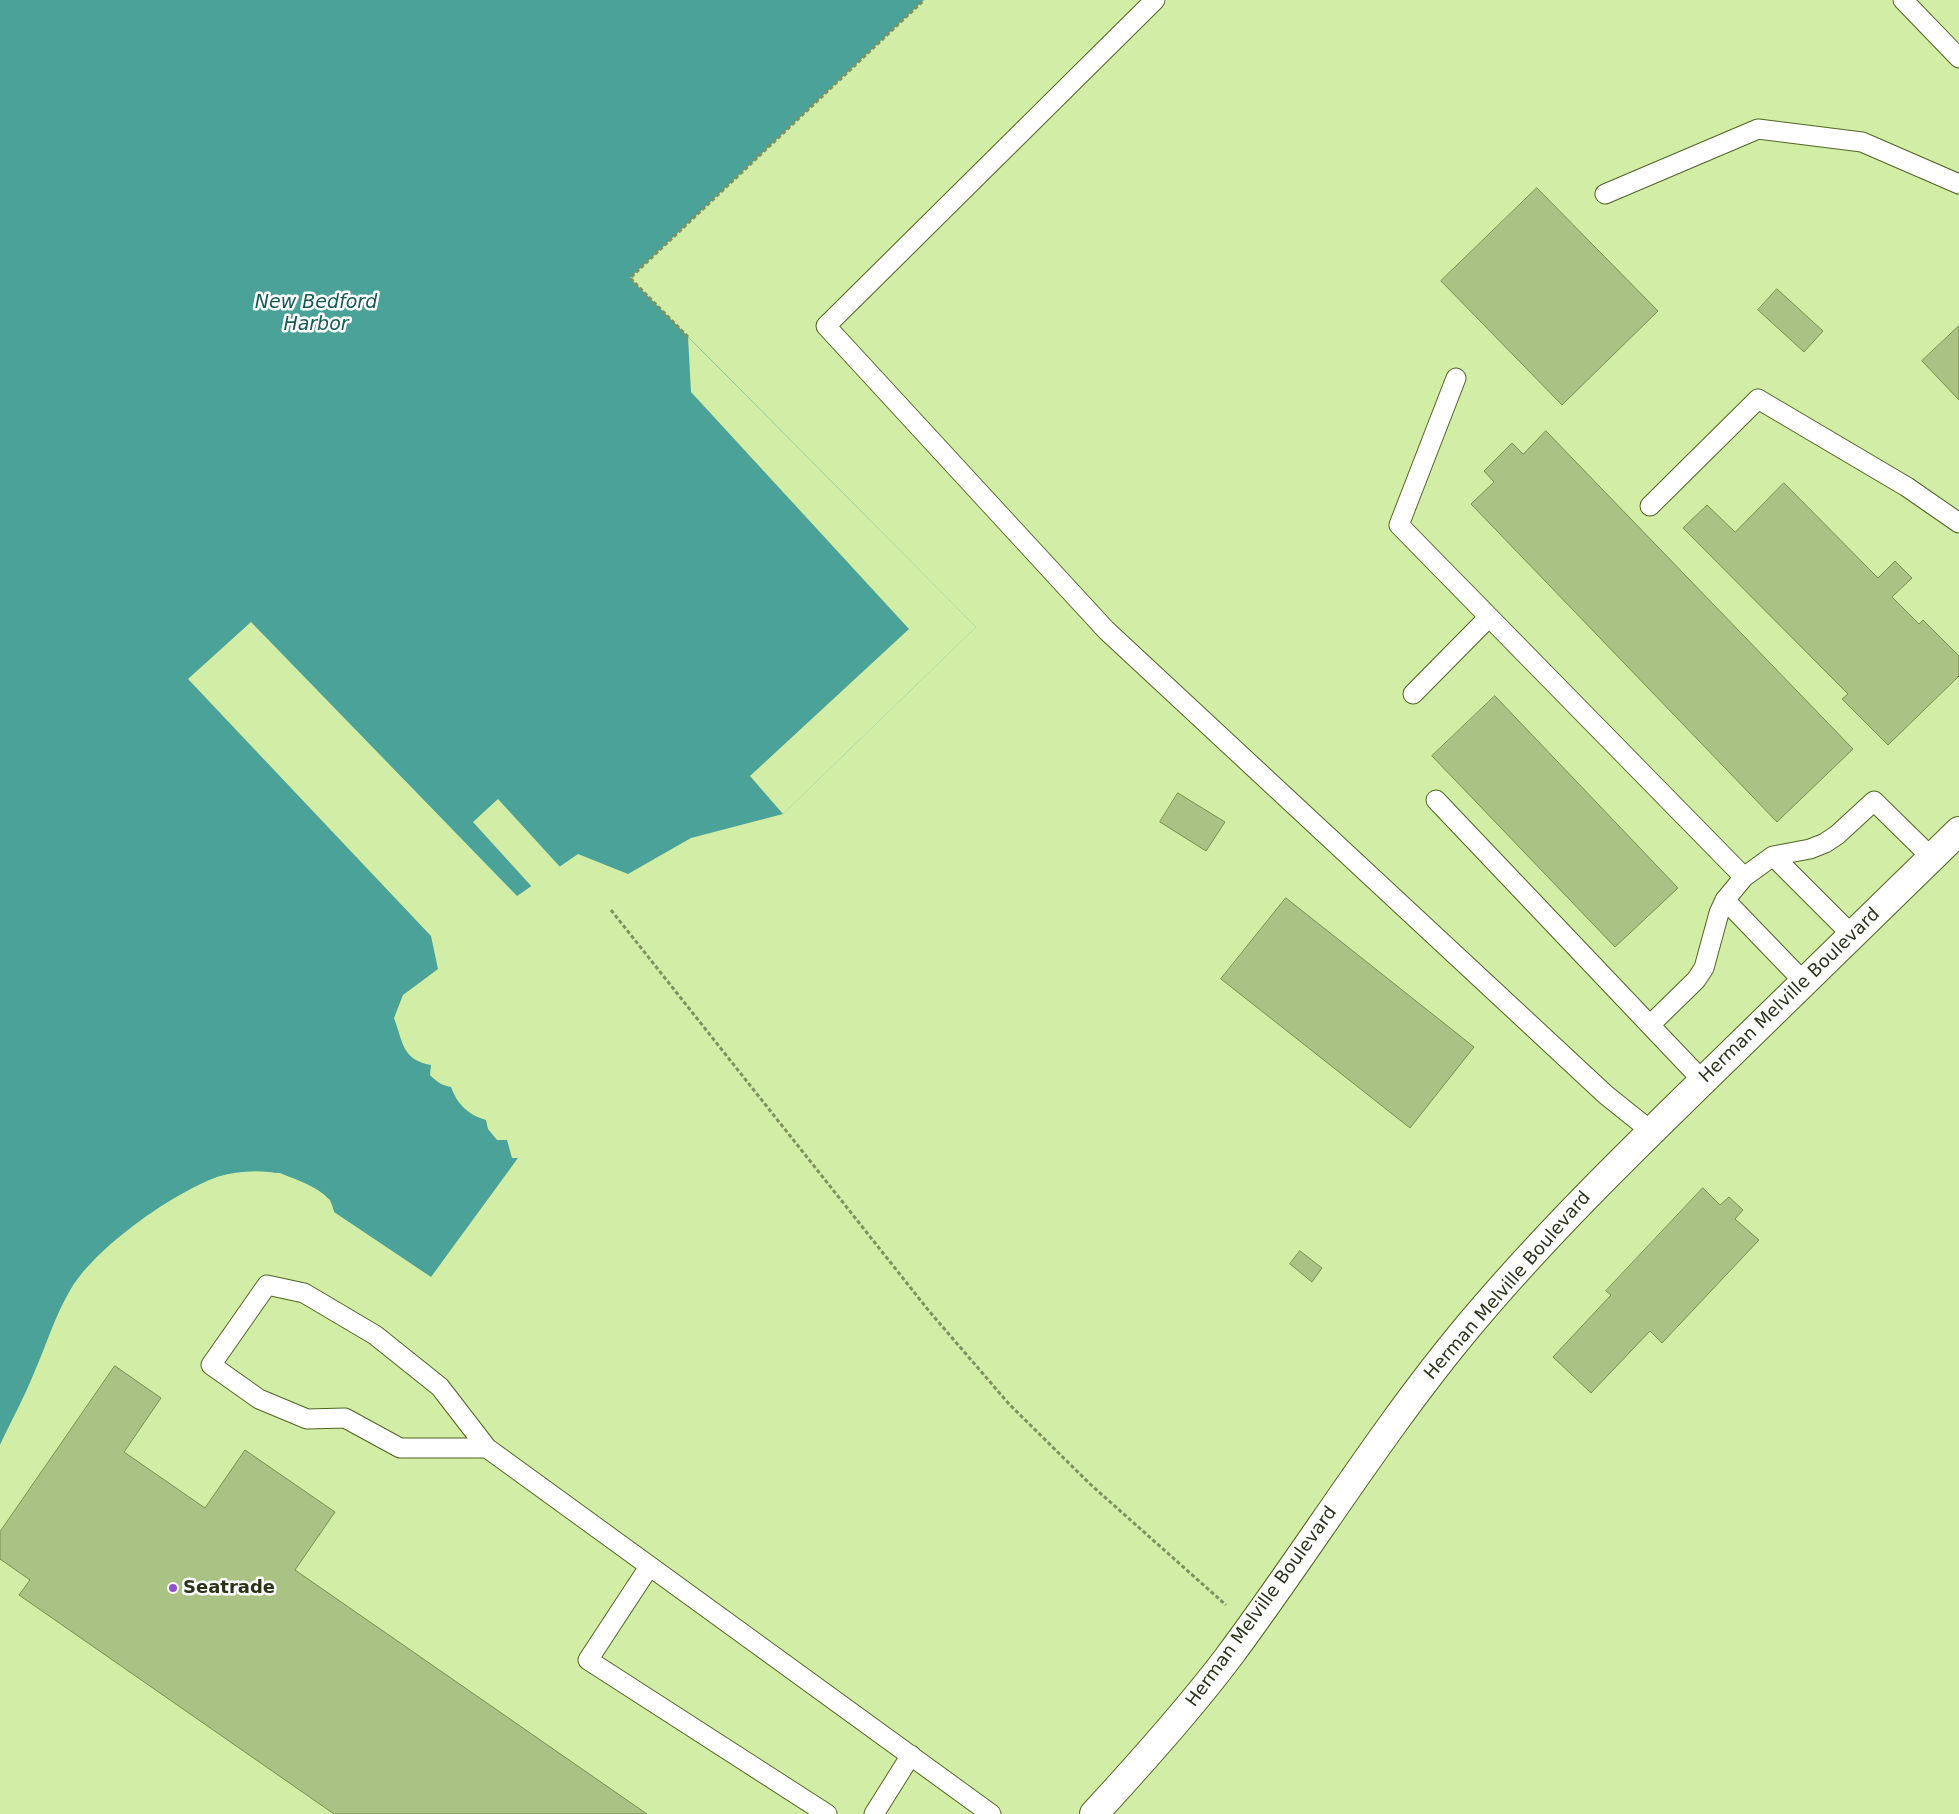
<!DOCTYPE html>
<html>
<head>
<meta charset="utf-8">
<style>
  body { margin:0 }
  canvas { display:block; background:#d2eda6 }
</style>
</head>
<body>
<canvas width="1959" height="1814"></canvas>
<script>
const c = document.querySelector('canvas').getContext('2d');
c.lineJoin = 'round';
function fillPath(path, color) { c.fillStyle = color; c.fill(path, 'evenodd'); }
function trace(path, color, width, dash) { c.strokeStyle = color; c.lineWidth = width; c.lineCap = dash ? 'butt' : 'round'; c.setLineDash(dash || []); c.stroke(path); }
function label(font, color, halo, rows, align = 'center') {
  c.font = font + ' "DejaVu Sans",sans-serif'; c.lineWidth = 5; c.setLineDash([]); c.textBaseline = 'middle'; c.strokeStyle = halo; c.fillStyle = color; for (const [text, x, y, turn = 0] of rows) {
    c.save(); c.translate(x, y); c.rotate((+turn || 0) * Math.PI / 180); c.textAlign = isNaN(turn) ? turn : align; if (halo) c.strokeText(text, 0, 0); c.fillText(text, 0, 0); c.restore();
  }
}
fillPath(new Path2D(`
  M0,0H924L630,278L976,627L783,814L691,838L628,874L578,854L517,896L251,622L188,679L431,936L438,969L403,995L394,1018C403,1042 402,1060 431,1065L430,1075C437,1082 441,1085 451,1087C457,1104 468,1115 486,1120L488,1129L497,1140H507L512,1158H518L431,1277L334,1212C333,1209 332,1204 330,1201C321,1187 285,1174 269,1172C252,1170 233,1172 217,1177C171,1194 95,1248 71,1289C55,1315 46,1346 34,1373C24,1398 11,1421 0,1445Z`), '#4ba298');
fillPath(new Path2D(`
  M688,337L976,627L783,814L750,776L909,629L691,392Z
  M498,799L561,868L533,888L473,822Z
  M244,1172L280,1173L299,1181L314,1188L330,1200L334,1212L332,1213L328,1202L312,1190L279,1176L244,1174L218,1179L192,1192L164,1209L113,1246L88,1270L73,1290L61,1316L58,1315L71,1289L86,1269L111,1244L136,1225L191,1189L218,1177Z`), '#d2eda6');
const building = new Path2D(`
  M1537,188L1658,311L1562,405L1441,281Z
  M1777,289L1823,331L1804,352L1758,310Z
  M1959,326V400L1922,361Z
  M1546,431L1853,749L1777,822L1471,504L1494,482L1484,471L1512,443L1523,454Z
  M1784,483L1878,578L1895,561L1912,578L1892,597L1919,624L1923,620L1959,656V676L1888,745L1842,699L1848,694L1683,528L1707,505L1735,532Z
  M1495,696L1678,888L1615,947L1432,756Z
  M1178,793L1225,822L1206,851L1160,822Z
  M1286,898L1474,1047L1410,1128L1221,979Z
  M1703,1188L1720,1205L1729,1197L1743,1210L1735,1219L1759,1240L1662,1343L1650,1331L1591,1393L1553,1357L1611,1295L1606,1291Z
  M1300,1251L1322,1268L1312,1282L1290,1264Z
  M115,1366L161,1398L124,1452L205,1508L245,1450L335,1512L295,1570L647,1814H334L19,1595L30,1580L0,1559V1532Z`);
fillPath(building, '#abc285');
trace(building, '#778f4c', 1);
const service = new Path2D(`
  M1155,0L826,326L1106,630L1606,1095L1651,1131
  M1903,0L1959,58
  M1605,194L1758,129L1862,142L1959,184
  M1456,378L1399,525L1744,877
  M1650,506L1758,399L1907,487L1959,523
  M1413,694L1489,617
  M1436,800L1703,1081
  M1773,856L1852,935
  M1725,900L1804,982
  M1650,1025L1696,980L1704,968L1719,913L1725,900L1744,877L1773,856L1810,849L1825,843L1837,835L1874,801L1932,858
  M487,1448H400L345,1418L307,1419L259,1399L211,1365L267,1285L304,1293L375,1335L440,1387L487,1448L991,1814
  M649,1567L588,1660L827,1814
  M874,1814L911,1755`);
const tertiary = new Path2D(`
  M1094,1814C1140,1764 1186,1713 1227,1659C1310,1548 1382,1429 1471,1323C1545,1235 1627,1155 1709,1075C1792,994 1876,912 1959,831`);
trace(service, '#506523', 21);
trace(tertiary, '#506523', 30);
trace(new Path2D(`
  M688,337L630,278L924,0
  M611,910L929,1311L1009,1404L1090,1484L1226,1605`), '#7e915f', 3, [4, 2.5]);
trace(service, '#fff', 19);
trace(tertiary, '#fff', 28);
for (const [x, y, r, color] of [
  [173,1588,5,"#8f52c8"]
]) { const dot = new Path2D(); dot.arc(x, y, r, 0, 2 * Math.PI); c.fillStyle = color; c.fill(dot); trace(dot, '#fff', 2); }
label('18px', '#2a3418', '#fff', [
  ["Herman Melville Boulevard",1790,996,-44],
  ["Herman Melville Boulevard",1508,1286,-49],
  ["Herman Melville Boulevard",1262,1607,-54]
]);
label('bold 18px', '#2a3418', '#fff', [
  ["Seatrade",183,1588]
], 'left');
label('italic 19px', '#135c55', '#fff', [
  ["New Bedford",316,303],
  ["Harbor",316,325]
]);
</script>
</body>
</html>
